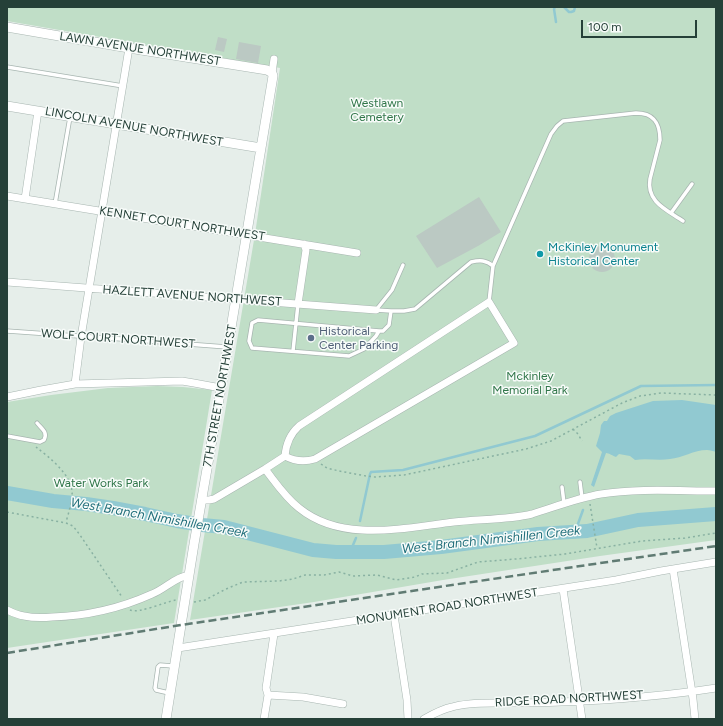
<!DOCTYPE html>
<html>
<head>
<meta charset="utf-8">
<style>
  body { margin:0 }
  #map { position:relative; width:723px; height:726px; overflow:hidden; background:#e6eeea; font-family:Figtree,sans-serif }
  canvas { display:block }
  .frame { position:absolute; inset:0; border:8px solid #254038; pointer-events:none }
  .scale { position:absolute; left:581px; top:20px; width:116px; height:18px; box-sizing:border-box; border:2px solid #254038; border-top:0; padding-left:5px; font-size:12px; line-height:14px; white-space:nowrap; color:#254038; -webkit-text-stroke:3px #f7fbf9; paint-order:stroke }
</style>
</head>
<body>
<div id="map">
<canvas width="723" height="726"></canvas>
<div class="frame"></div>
<div class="scale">100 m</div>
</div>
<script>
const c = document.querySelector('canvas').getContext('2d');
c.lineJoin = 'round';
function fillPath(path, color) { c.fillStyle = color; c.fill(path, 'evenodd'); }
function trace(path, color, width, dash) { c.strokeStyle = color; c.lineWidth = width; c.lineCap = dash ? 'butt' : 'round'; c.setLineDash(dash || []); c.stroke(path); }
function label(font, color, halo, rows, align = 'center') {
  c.font = font + ' Figtree,sans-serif'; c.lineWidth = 3; c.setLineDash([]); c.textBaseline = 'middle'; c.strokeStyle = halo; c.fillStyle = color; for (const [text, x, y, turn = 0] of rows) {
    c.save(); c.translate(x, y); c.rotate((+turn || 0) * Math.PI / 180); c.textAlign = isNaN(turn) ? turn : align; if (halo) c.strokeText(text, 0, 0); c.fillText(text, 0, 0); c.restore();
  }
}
fillPath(new Path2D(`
  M7,7H716V540L600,556L443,580L314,602L190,620L255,234L280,68L7,21Z
  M157,386L183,387L212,390L174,623L7,648V402L51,395L108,388Z`), '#c0dec7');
fillPath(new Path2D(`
  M682,400L716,405V452C713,451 710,450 707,450C694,450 682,458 670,459C658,461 647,458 635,460L630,456L619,454L616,457C613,456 609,453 606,453L594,487L591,485L602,452L596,446L600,433L601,425L604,421H607L610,416L616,413L653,401Z`), '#91c9d1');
trace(new Path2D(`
  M555,7L554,9L556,22
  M564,7L569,12H571L574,11L575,7
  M360,521L370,474L371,472L403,470L535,436L641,386L716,385
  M575,532L583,510
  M350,552L356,538`), '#91c9d1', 2.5);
trace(new Path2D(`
  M7,493L53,501L86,504L113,508L145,514L177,521L202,525L224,527L313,550L336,552H384L441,547L538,534L587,531L638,520L716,514`), '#91c9d1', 14);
fillPath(new Path2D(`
  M218,37L227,39L224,52L215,50Z
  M239,42L261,46L258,63L236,59Z
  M479,197L501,232L478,246L437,268L416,236Z
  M589 259a13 13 0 1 1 26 0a13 13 0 1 1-26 0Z`), '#bbc9c3');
const service = new Path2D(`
  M7,67L123,86
  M55,204L70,117
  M671,213L692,184
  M493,266L551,134L557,126L563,121L636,113C654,113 660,123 660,140L650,179C646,202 667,210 683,221
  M376,310L391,311L389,325L383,331H379L376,336L364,349L349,356L252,348L249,341L252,323L258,320L379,331
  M376,310L392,290L403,265
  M391,311H404L415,309L471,262C480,260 486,260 493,266L489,302
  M7,331C80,336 154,341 227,347
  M293,351L298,304
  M7,436L40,442L44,440C48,432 42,429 37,423
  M580,482L582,498
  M562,487L564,503
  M169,693L156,690L155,688L158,667L160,665L173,666`);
const minor = new Path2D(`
  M272,73L274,59
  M7,196L357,253
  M25,199L38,111
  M7,282L376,310
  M489,302L514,343L315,459C305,462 294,461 285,456C286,444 290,434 299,426Z
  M298,304L306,250L304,244
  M75,384L81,337L129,48
  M7,397L41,390L75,384L182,381L194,383L221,388
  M265,469C276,483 285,497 299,508C342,543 403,528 454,522C478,519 508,520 532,514C555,507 577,498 601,494C638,488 679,491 716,491
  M201,500H209L214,499L265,469L285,456
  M673,569L693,699L695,719
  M563,589L582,719
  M7,610C13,613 18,615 24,616C33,618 42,618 52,617C86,616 121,608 152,594C165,589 175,577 189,575
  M394,615L407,700L408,719
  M178,648L616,580L661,571L716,562
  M268,695L303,697L343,704
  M264,719L268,695L266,688L274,634
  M424,719C433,714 442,709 452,707C465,703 480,703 494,703C516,703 539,703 561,702C613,700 665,696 716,688`);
const tertiary = new Path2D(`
  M7,27L129,48L267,70L272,73L273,76L221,388L194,544L166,719
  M7,106L261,148`);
trace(service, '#a8b6b1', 5);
trace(minor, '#a8b6b1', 8);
trace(tertiary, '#a8b6b1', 10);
trace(new Path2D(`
  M573,429L578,434L582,441
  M36,447C49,457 71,474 72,492C73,499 68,515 66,522
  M321,464L327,468L339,471L366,476L375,477L404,475L526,449L551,441L622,403L640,396L661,393L716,395
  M590,504L597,548
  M7,512L66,523L73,526L80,535L122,597
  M194,602L205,600L226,589L243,582L279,581L293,579L305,575H324L339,572L353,576L377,575L396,580L415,577L422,574L447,573L478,562L516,559L565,554L642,541L685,538L716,533
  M130,610C138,614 165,602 176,600`), '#88b1a2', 1.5, [2, 3]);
trace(service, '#fff', 3.5);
trace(minor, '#fff', 7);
trace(tertiary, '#fff', 9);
trace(new Path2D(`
  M7,653L181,625L716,546`), '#607b73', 2.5, [8, 4]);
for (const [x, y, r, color] of [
  [540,254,4,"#0f9aa8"],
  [311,338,4,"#5c6f8a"]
]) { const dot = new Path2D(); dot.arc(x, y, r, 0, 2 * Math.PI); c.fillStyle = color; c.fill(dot); trace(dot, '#f7fbf9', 1.5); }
label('12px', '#254038', '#f7fbf9', [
  ["LAWN AVENUE NORTHWEST",140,49,9],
  ["LINCOLN AVENUE NORTHWEST",134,127,10],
  ["KENNET COURT NORTHWEST",182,224,9],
  ["HAZLETT AVENUE NORTHWEST",192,296,4],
  ["WOLF COURT NORTHWEST",118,339,4],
  ["7TH STREET NORTHWEST",220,396,-80],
  ["MONUMENT ROAD NORTHWEST",447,607,-9],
  ["RIDGE ROAD NORTHWEST",569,699,-3]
]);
label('12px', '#307649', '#f7fbf9', [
  ["Westlawn",377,103],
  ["Cemetery",377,117],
  ["Mckinley",530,376],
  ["Memorial Park",530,390],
  ["Water Works Park",101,483]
]);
label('12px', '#0d838f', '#f7fbf9', [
  ["McKinley Monument",548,247],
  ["Historical Center",548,261]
], 'left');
label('12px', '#4e5e75', '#f7fbf9', [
  ["Historical",319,331],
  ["Center Parking",319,345]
], 'left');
label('italic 13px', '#216f7b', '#f7fbf9', [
  ["West Branch Nimishillen Creek",159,518,10],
  ["West Branch Nimishillen Creek",491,540,-6]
]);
</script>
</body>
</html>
